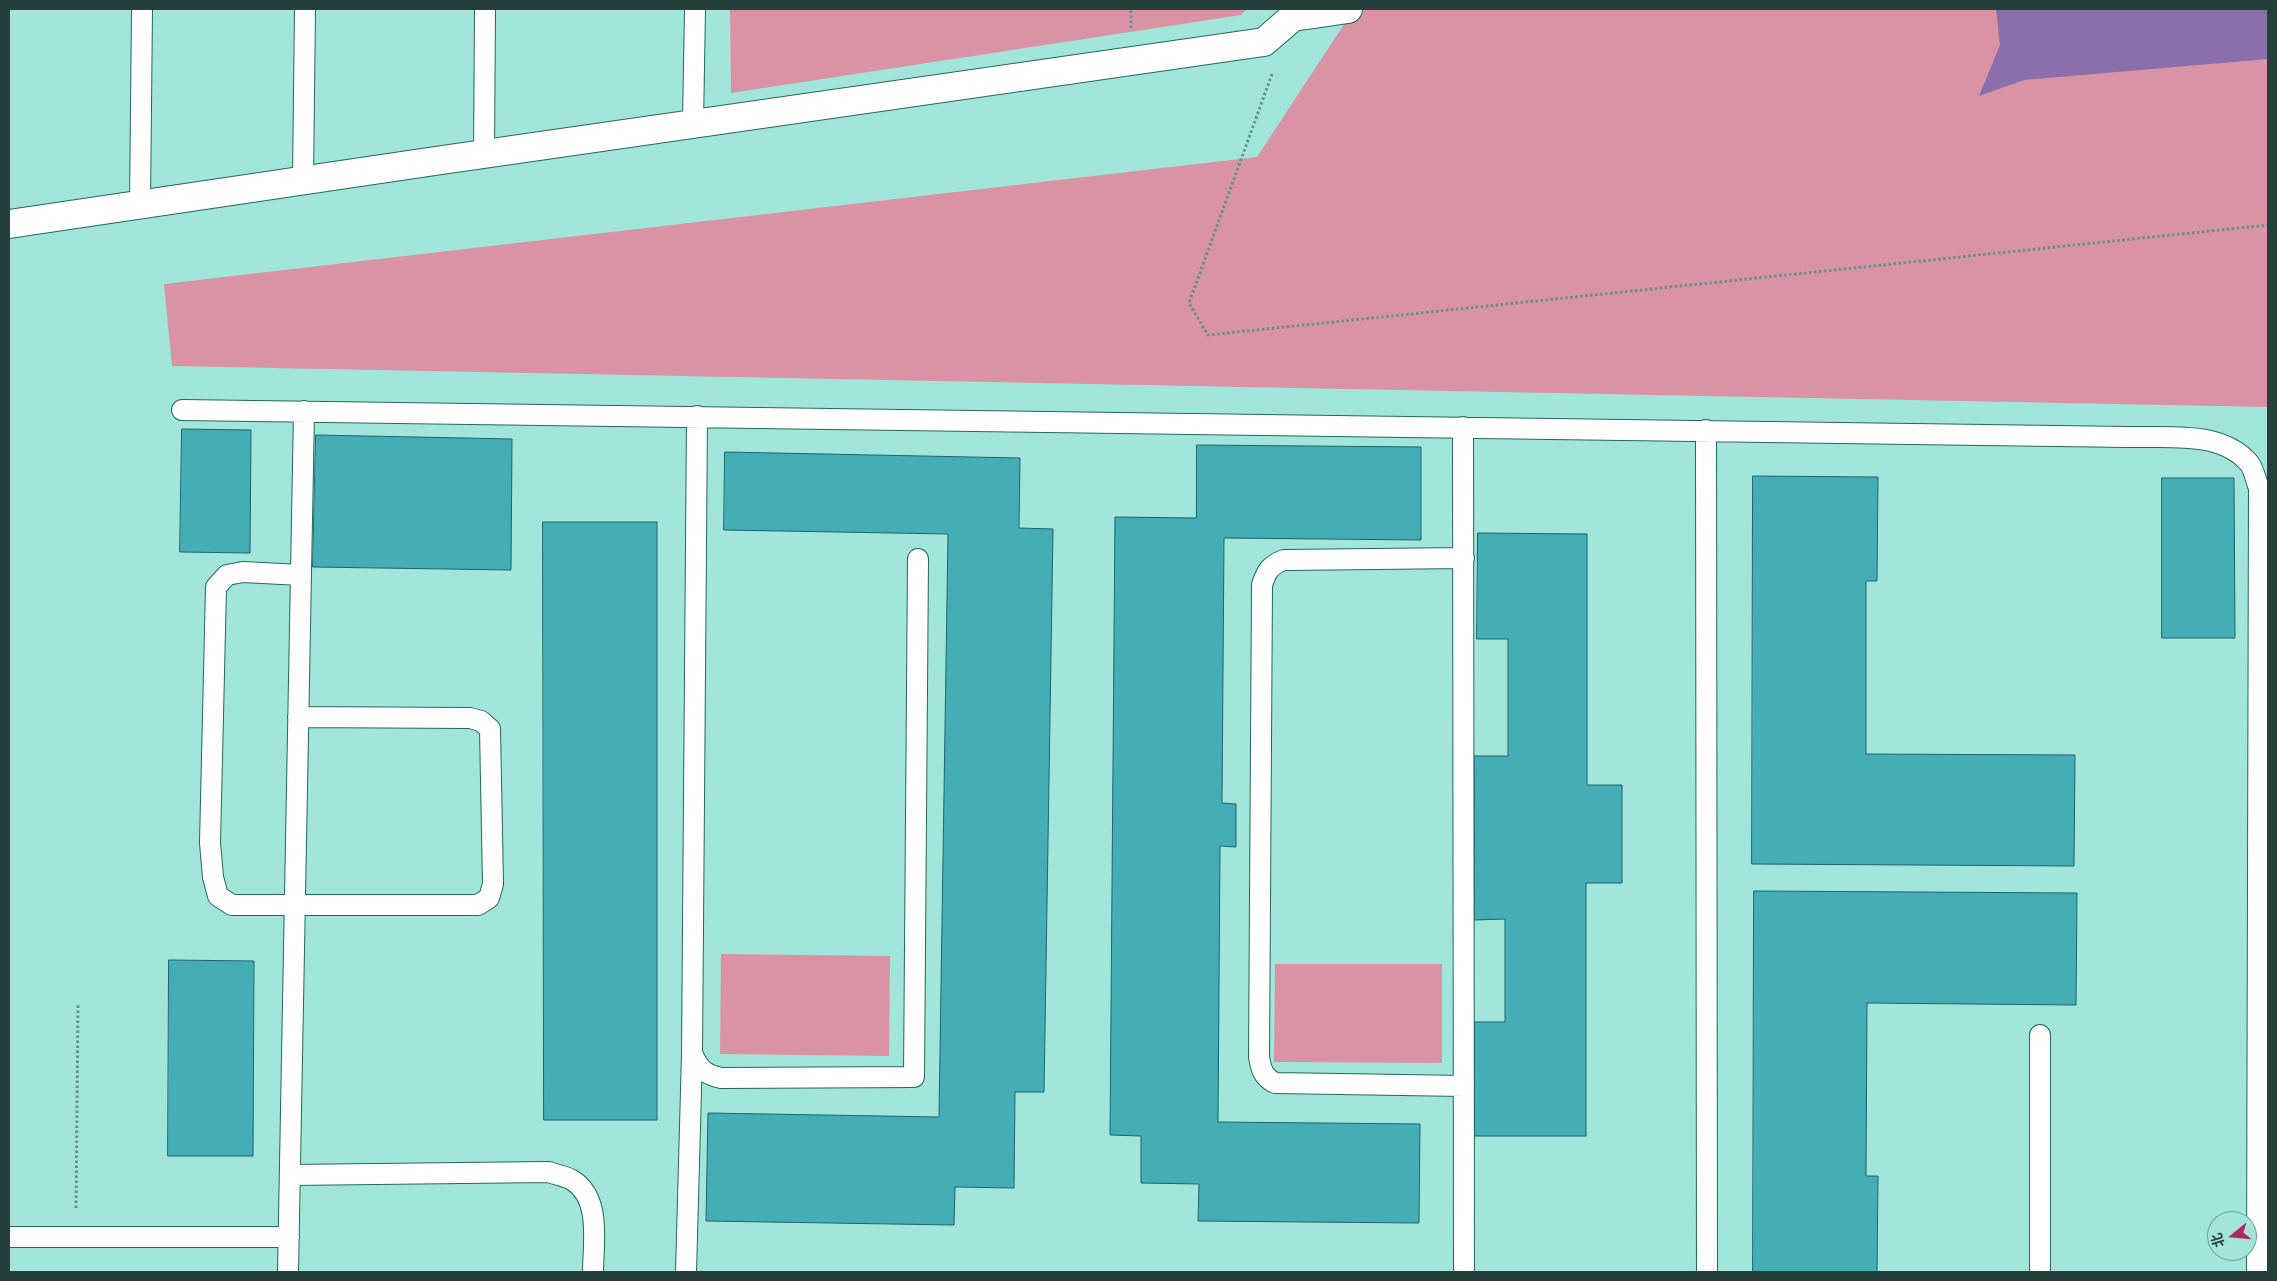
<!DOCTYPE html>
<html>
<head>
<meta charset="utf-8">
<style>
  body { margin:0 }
  #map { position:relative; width:2277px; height:1281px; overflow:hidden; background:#a2e5da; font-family:Signika,"Noto Sans SC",sans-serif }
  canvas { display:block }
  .frame { position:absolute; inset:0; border:10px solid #25403c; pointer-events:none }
  .north { position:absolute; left:2207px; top:1211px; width:50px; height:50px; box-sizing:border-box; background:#a2e5da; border:1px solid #70a39b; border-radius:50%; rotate:253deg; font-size:14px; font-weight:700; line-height:20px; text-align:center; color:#25403c }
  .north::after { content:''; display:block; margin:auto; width:18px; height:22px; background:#b4265d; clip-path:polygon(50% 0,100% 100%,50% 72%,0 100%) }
</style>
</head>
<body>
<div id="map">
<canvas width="2277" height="1281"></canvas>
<div class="frame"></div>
<div class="north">北</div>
</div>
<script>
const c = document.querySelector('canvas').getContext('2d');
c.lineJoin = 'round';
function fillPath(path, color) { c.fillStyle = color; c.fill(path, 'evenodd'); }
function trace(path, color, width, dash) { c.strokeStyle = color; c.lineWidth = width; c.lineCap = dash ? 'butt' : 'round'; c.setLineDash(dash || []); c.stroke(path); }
fillPath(new Path2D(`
  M730,9H1247L1241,15L731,93Z
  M1351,9H2268V407L172,366L164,284L1257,157L1345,23Z
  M721,954L890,956L889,1056L720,1054Z
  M1275,964H1442V1063L1274,1062Z`), '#d993a4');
fillPath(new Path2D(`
  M1996,9H2268V59L2024,80L1979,96L2000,45Z`), '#896fac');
const building = new Path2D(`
  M182,429L251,430L250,553L180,552Z
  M316,435L512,439L511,570L313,567Z
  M1197,445L1421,447V540L1224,538L1222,803L1236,804V847L1220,846L1218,1122L1420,1124L1419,1223L1198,1221L1199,1184L1141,1183V1136L1110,1135L1115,517L1196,518Z
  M725,452L1020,458L1019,528L1053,529L1044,1092H1015L1014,1188L955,1187L954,1225L706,1221L708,1113L939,1117L948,534L724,530Z
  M1753,476L1878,477L1877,581H1866V754L2075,755L2074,866L1752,864Z
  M2162,478H2234L2235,638H2162Z
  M543,522H657V1120H544Z
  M1478,533L1587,534V785H1622V883H1586V1136H1474V1022H1505V919L1474,920V756H1508V639H1477Z
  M1754,891L2077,893L2076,1005L1867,1003L1866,1176H1878L1877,1272H1753Z
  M169,960L254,961L253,1156H168Z`);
fillPath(building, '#44adb6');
trace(building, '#1d646a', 1);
const service = new Path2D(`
  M693,124L695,9
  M484,155L485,9
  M303,179L305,9
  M140,205L142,9
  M182,410L2128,437C2166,438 2221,430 2249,463C2254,469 2256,481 2259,488L2257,1272
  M697,416L692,1053C699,1069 704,1074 721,1078L914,1077L918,559
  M1463,427L1464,1272
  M1706,430L1707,1272
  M1464,558L1284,560C1270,565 1266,572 1262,585L1259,1057C1261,1069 1263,1077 1275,1083L1464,1086
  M298,717L470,718L481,721L490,729L493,884L489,898L478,905H232L218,896L213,877L210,843L216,587L227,575L243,572L301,575
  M290,1175L549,1172C556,1175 566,1176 572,1180C602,1198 593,1244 593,1272
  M9,1237H289
  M288,1272L304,411
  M686,1272L692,1054
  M2040,1272V1035`);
const minor = new Path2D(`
  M9,224C427,161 845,102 1264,42L1293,17L1348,9`);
trace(service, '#24685f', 22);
trace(minor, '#24685f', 30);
trace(new Path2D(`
  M1131,28V9
  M1272,74L1189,303L1208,335L2268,225
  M76,1208L78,1004`), '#64938b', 3, [2.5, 2.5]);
trace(service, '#fff', 20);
trace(minor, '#fff', 28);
</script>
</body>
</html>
